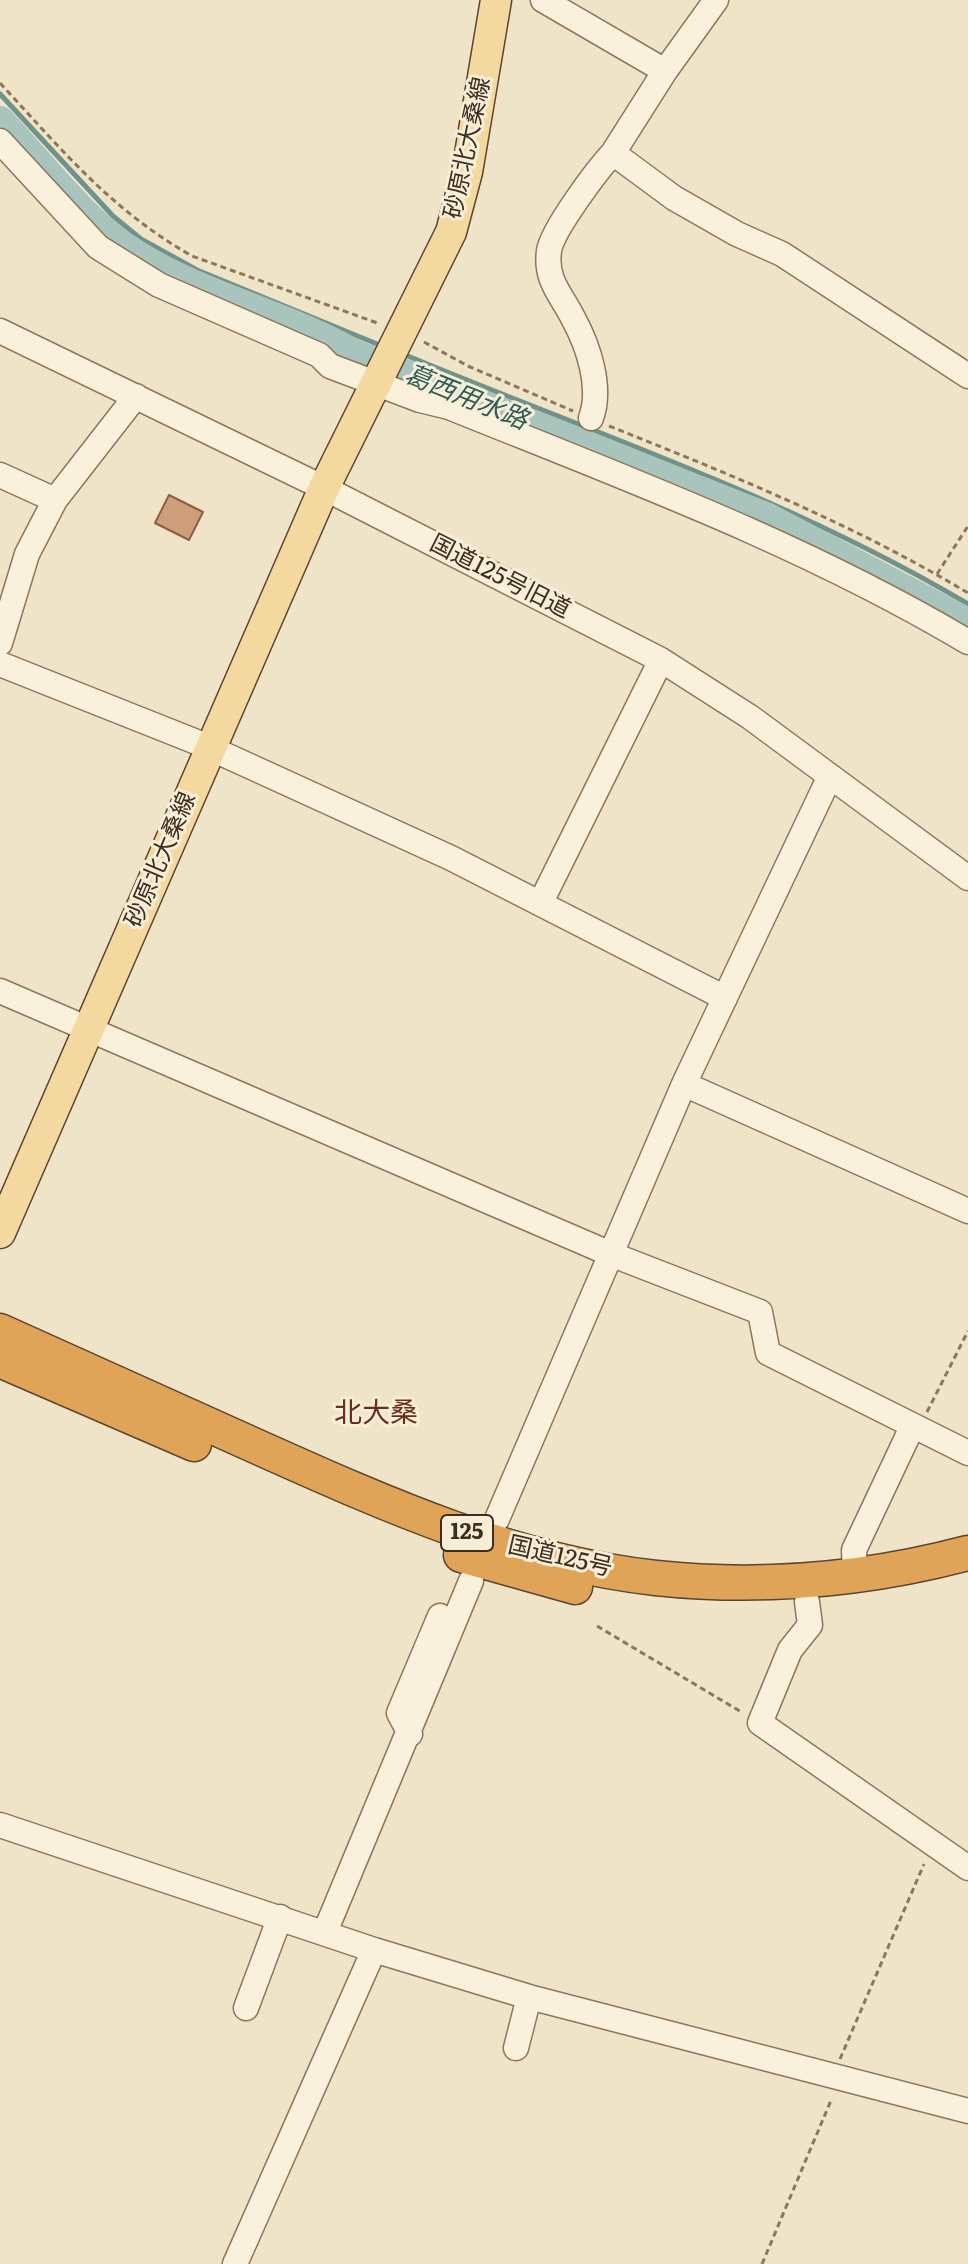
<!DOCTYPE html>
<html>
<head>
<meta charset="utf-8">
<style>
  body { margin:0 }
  canvas { display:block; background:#f0e4c8 }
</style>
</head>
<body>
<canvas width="968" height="2264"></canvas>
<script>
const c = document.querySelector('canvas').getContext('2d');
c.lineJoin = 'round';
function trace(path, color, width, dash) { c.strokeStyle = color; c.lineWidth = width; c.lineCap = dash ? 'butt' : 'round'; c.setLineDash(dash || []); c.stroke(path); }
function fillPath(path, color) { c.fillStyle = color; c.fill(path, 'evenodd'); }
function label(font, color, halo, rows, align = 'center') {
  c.font = font + ' Literata,"Noto Sans JP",serif'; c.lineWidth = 6; c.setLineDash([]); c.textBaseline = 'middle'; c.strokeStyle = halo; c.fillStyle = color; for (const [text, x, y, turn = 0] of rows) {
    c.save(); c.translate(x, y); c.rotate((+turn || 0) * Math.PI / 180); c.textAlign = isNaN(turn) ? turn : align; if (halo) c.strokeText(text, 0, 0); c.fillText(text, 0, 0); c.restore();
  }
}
trace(new Path2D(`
  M0,94L113,216L141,239L197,270L382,346
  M403,354C593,433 790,498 968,604`), '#6f938a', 5);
trace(new Path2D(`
  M0,121C42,165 83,222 135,254C203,297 284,314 354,354L768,518L968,623`), '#a9c4bc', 30);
const building = new Path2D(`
  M169,495L203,512L189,540L155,523Z`);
fillPath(building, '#cf9f7d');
trace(building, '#8d5f41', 2);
const minor = new Path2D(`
  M543,0L665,71
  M716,0L665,71L613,153L674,198L737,234L782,254L968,376
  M0,141L98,247L159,285L319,355L330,366L420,400L449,407C625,478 804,544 968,642
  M0,331L324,488L661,660L750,717L968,878
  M591,418C602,388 589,347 573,318C561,294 545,280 549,251C552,230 598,169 613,153
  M0,475L55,500
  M0,643L27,554L55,500L136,396
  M0,664L199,743L451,858L725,998
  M541,902L661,660
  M0,991L613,1255L760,1312L768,1353L968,1453
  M684,1084L968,1211
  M497,1519L684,1084L830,776
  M855,1576L854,1550L912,1427
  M807,1602L810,1625L790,1650L760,1723L968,1868
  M410,1734L399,1713L440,1616
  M0,1825L374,1950L529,1997L968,2111
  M325,1932L471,1581
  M246,2008L280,1917
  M516,2048L529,1997
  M235,2264L374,1950`);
const major = new Path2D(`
  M0,1233L324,488L451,232L467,172L496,0`);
const highway = new Path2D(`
  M0,1331C87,1370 173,1409 260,1448C385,1504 517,1563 656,1578C761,1589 866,1580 968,1553
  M0,1360L194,1444
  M461,1555L575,1587`);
trace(minor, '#8d765c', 27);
trace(major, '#5b4430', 33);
trace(highway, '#5b4430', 37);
trace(new Path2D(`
  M0,83C62,150 111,210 192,256L380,324
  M424,342L468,366L573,411
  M609,426C732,475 855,525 968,593
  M937,574L968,526
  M927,1412L968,1331
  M597,1626L743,1713
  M840,2059L924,1864
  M762,2264L832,2098`), '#8d765c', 3, [6, 4]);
trace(minor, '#faf1dc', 24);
trace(major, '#f3d9a0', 30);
trace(highway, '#e0a458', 34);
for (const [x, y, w] of [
  [467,1533,52]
]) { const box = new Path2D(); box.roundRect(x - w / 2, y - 18, w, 36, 6); c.fillStyle = '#f7eed8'; c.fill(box); trace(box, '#3d2e20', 2); }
label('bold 22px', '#3d2e20', null, [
  ["125",467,1533]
]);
label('24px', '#3d2e20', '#f7eed8', [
  ["砂原北大桑線",468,148,-78],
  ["国道125号旧道",500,577,27],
  ["砂原北大桑線",161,860,-67],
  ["国道125号",560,1557,13]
]);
label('italic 26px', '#2f5d5a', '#f7eed8', [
  ["葛西用水路",466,398,22]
]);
label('28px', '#6b2e1e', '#f7eed8', [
  ["北大桑",376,1414]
]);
</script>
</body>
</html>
